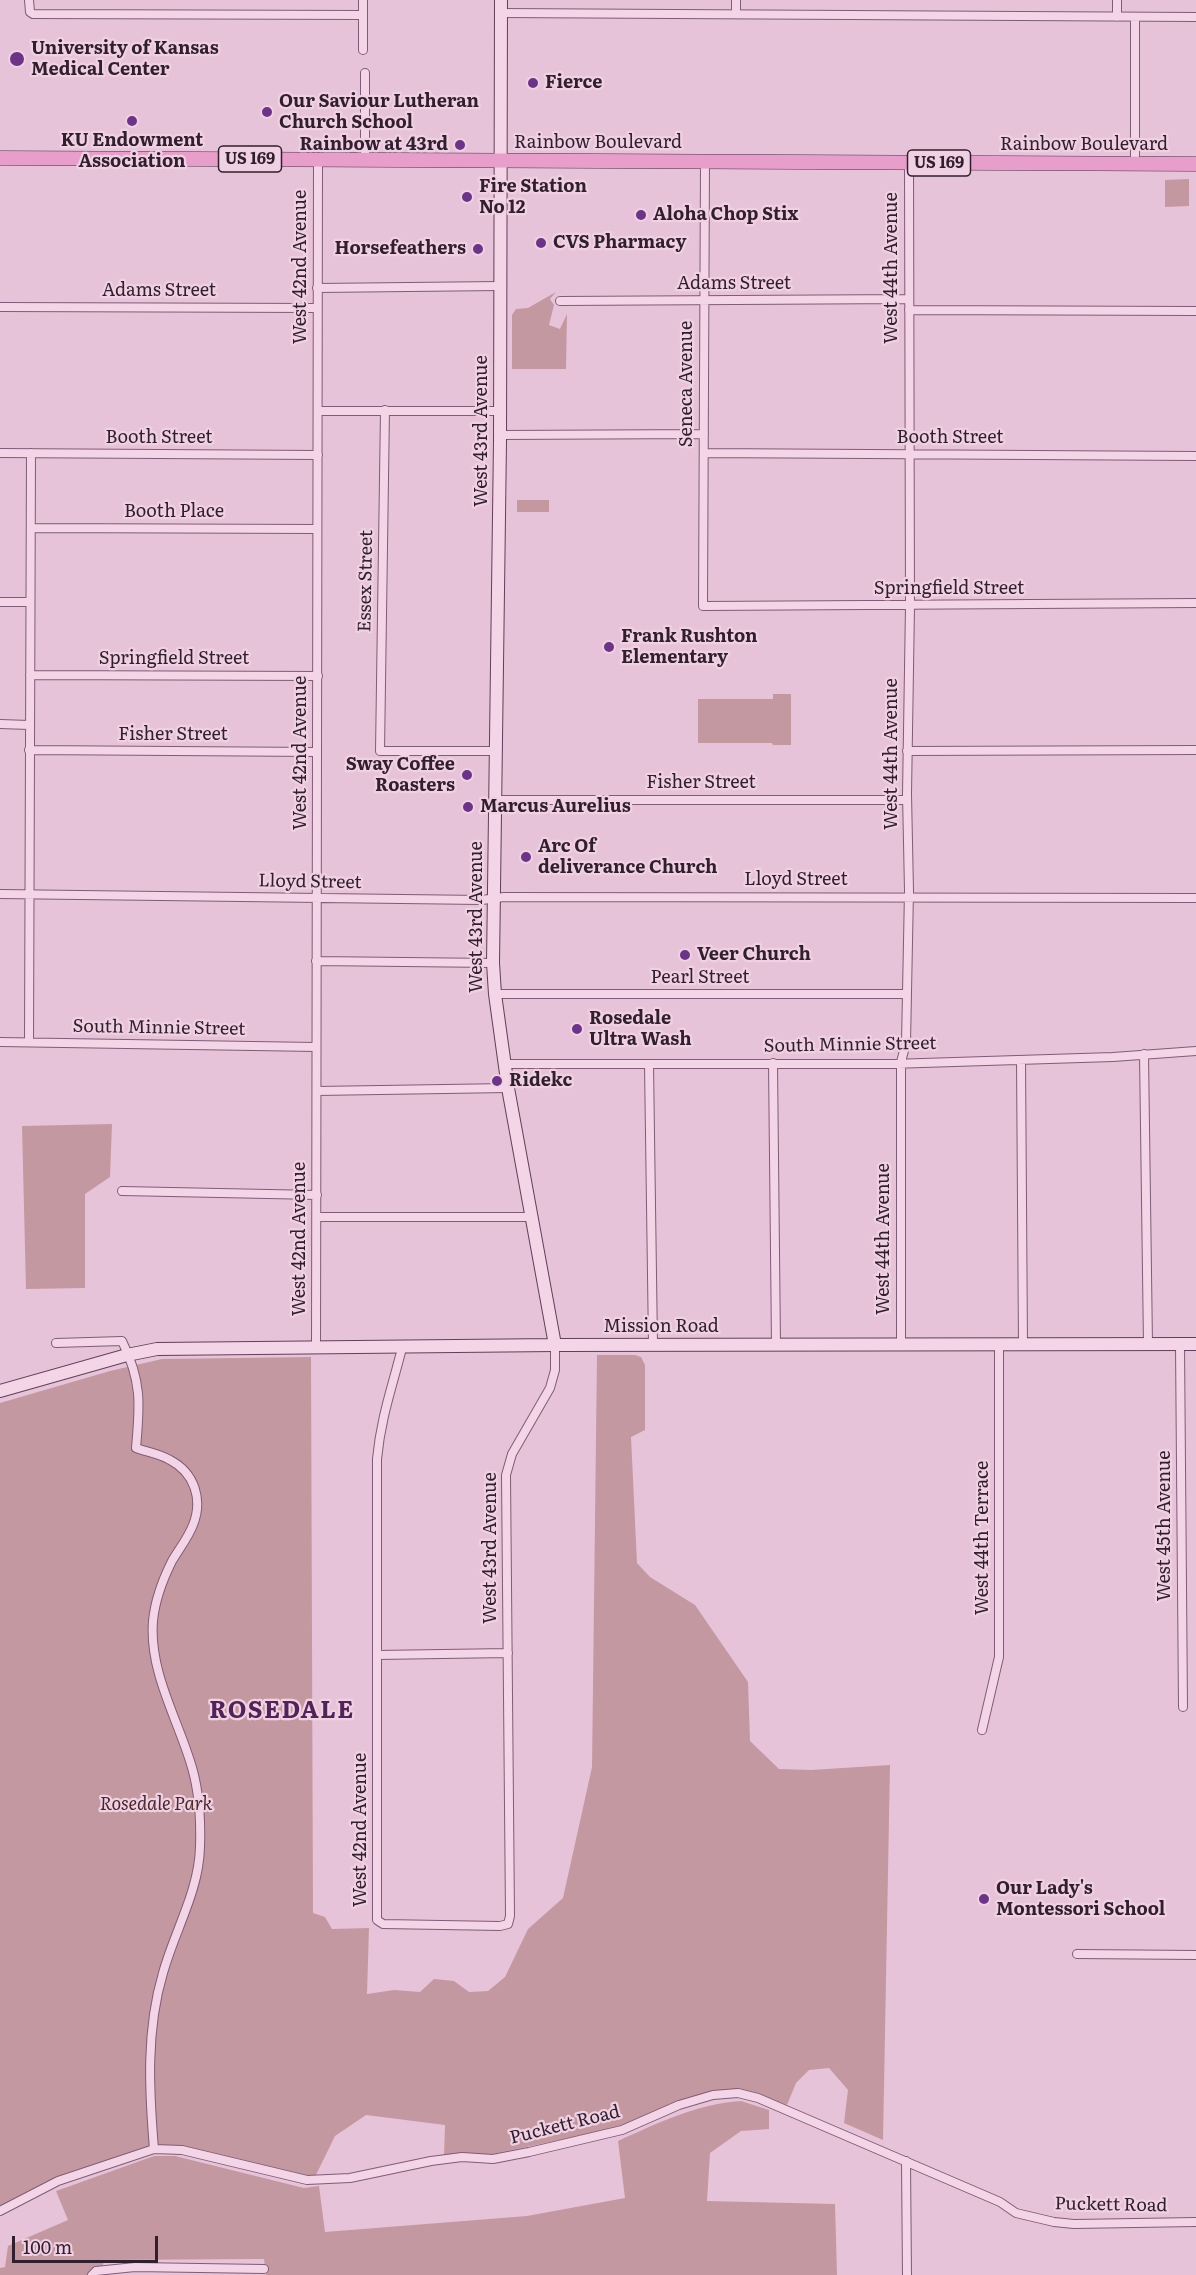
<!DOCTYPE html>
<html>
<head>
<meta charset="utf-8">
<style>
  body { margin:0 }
  #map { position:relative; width:1196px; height:2275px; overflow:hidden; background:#e7c3d9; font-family:Literata,serif }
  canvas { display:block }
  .scale { position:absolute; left:12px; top:2236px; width:146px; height:27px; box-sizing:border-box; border:3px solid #311e2e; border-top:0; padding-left:8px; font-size:18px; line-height:21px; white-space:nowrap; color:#311e2e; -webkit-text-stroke:4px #f0d1e3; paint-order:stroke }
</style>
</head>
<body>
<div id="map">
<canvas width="1196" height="2275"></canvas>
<div class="scale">100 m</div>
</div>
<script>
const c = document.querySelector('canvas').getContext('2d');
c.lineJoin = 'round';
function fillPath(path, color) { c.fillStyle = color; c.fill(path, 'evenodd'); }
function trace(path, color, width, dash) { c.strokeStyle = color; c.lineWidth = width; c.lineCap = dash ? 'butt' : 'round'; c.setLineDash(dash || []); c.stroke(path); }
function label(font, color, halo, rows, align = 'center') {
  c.font = font + ' Literata,serif'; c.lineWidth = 4.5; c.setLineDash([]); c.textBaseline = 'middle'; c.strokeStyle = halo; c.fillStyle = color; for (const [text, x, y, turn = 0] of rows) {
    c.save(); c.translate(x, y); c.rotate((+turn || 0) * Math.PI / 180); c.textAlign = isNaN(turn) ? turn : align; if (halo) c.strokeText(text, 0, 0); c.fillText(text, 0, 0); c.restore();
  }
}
fillPath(new Path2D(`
  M1189,179V206L1165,207V180Z
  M556,292L550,299L554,305L549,325L560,329L567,314L566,369H512V315L516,309L528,308Z
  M517,500H549V512H517Z
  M773,694H791V745H773L772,743H698V699H773Z
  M112,1124L110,1177L85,1194V1288L26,1289L22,1126Z
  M597,1355H635L641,1357L645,1365V1430L631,1437L637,1563L650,1577L695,1605L748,1682L750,1741L779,1769L811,1770L890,1765L883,2140L844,2123L848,2090L829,2068L809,2070L796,2083L787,2105L751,2092H713L611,2129L493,2154L444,2156L445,2125L366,2115L335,2136L314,2179L154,2149L58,2181L0,2211V1403L110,1371L162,1359L311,1357L313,1913L325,1917L332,1929L369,1928L367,1994L394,1990L420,1992L434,1979L454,1981L469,1992L488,1991L505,1977L528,1929L563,1898L592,1767Z
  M741,2101L769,2110V2129L741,2131L710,2153L707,2201L835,2204L837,2275H266L264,2259L104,2260L101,2275H0V2268L5,2267L8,2246L68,2220L56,2191L154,2156H175L304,2188L319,2186L325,2232L527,2216L625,2198L618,2141C658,2123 696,2104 741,2101Z`), '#c498a0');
const street = new Path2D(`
  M29,0L30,12L33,14L363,15
  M363,0V50
  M736,0V14
  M501,13L1196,17
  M1117,17V0
  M1135,17V164
  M365,73V160
  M705,162L703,606L1196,603
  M317,288L500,286
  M560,301L909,299
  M0,307L317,308
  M909,310L1196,311
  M385,410L380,751H497
  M318,411H499
  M500,435L704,434
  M0,453L318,455
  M704,453L1196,456
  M31,528L317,529
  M0,602H30
  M30,675L318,676
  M0,724L29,725
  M29,750L317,752
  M907,751L1196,750
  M495,800H907
  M0,894L482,900L504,897L1196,898
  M316,961L493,963
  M495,994H906
  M0,1042L316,1047
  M29,1042L31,453
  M1144,1054L1148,1345
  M1021,1060L1023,1345
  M773,1063L776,1345
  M505,1064H891L1113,1057L1196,1051
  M649,1064L653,1345
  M317,1091L508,1088
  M122,1191L317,1195
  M317,1217H532
  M56,1343L122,1341C142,1381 140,1405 136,1448C147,1452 160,1454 170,1460C195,1473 203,1500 193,1525C188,1538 179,1549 172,1561C163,1579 155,1600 153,1621C149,1670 176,1716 190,1761C199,1788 201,1818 200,1847C199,1891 175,1930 163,1973C146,2030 149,2089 154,2149
  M901,1345V1062L906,1043L909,891L907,794L910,606L909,163
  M1180,1345L1183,1707
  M316,1347L318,159
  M402,1348C392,1388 381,1417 377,1459V1920L383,1924L500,1926L508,1924L510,1916L506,1475L512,1454L550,1388L555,1370V1345
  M377,1655L508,1653
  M982,1730L999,1657V1345
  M1077,1954L1196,1955
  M906,2161L907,2275
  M0,2211L58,2181L154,2149L182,2150L307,2180L350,2178L431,2161L462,2157L493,2159L529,2152L622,2130L679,2105L713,2095L738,2093L758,2098L1000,2202L1016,2213L1054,2222L1074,2224L1196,2222
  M92,2275L96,2271L135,2267L264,2269`);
const secondary = new Path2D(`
  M501,0L500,441L493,963L495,994L508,1088L555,1345
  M0,1391L127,1355L157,1349L555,1345L1196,1344`);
const primary = new Path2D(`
  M0,158L1196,164`);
trace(street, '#7f5c77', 10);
trace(secondary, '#613f5a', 14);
trace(primary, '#4d3049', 15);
trace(street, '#f4d4e7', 8);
trace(secondary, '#f4d4e7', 12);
trace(primary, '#e79ecb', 14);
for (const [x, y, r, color] of [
  [17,59,8,"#6c3486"],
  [533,83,6,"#6c3486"],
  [267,112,6,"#6c3486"],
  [132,121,6,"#6c3486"],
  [460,145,6,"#6c3486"],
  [467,197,6,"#6c3486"],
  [641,215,6,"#6c3486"],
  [541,243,6,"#6c3486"],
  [478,249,6,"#6c3486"],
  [609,647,6,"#6c3486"],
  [467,775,6,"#6c3486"],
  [468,807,6,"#6c3486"],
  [526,857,6,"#6c3486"],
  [685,955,6,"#6c3486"],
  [577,1029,6,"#6c3486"],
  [497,1081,6,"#6c3486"],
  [984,1899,6,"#6c3486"]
]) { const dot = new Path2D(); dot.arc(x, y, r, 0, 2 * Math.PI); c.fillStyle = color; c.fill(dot); trace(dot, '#f0d1e3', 2); }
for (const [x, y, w] of [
  [250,159,63],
  [939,163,63]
]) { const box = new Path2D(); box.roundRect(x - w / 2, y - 13, w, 26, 4.5); c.fillStyle = '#f0d1e3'; c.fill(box); trace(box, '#311e2e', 1.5); }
label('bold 16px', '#311e2e', null, [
  ["US 169",250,159],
  ["US 169",939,163]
]);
label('bold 18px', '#311e2e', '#f0d1e3', [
  ["University of Kansas",31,49],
  ["Medical Center",31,70],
  ["Fierce",545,83],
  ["Our Saviour Lutheran",279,102],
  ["Church School",279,123],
  ["KU Endowment",132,141,"center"],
  ["Association",132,162,"center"],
  ["Rainbow at 43rd",448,145,"right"],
  ["Fire Station",479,187],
  ["No 12",479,208],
  ["Aloha Chop Stix",653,215],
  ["CVS Pharmacy",553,243],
  ["Horsefeathers",466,249,"right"],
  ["Frank Rushton",621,637],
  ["Elementary",621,658],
  ["Sway Coffee",455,765,"right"],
  ["Roasters",455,786,"right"],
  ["Marcus Aurelius",480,807],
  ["Arc Of",538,847],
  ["deliverance Church",538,868],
  ["Veer Church",697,955],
  ["Rosedale",589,1019],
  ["Ultra Wash",589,1040],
  ["Ridekc",509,1081],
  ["Our Lady's",996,1889],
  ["Montessori School",996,1910]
], 'left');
label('18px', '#311e2e', '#f0d1e3', [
  ["Rainbow Boulevard",598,143],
  ["Rainbow Boulevard",1084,145],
  ["West 42nd Avenue",301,267,-90],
  ["West 44th Avenue",892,268,-90],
  ["Adams Street",734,284],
  ["Adams Street",159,291],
  ["Seneca Avenue",687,384,-90],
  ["West 43rd Avenue",482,431,-90],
  ["Booth Street",159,438],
  ["Booth Street",950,438],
  ["Booth Place",174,512],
  ["Essex Street",366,581,-89],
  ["Springfield Street",949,589],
  ["Springfield Street",174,659],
  ["Fisher Street",173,735],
  ["West 42nd Avenue",301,753,-90],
  ["West 44th Avenue",892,754,-90],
  ["Fisher Street",701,783],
  ["Lloyd Street",796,880],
  ["Lloyd Street",310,882,1],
  ["West 43rd Avenue",477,917,-90],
  ["Pearl Street",700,978],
  ["South Minnie Street",159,1028,1],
  ["South Minnie Street",850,1045,-1],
  ["West 42nd Avenue",300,1239,-90],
  ["West 44th Avenue",884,1239,-90],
  ["Mission Road",661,1327],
  ["West 45th Avenue",1165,1526,-90],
  ["West 44th Terrace",983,1538,-90],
  ["West 43rd Avenue",491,1548,-90],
  ["West 42nd Avenue",361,1830,-90],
  ["Puckett Road",565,2125,-14],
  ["Puckett Road",1111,2205,1]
]);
label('italic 18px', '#4b2729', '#f0d1e3', [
  ["Rosedale Park",156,1805]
]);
c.letterSpacing = '1.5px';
label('bold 24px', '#532358', '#f0d1e3', [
  ["ROSEDALE",282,1711]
]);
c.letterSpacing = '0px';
</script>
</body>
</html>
